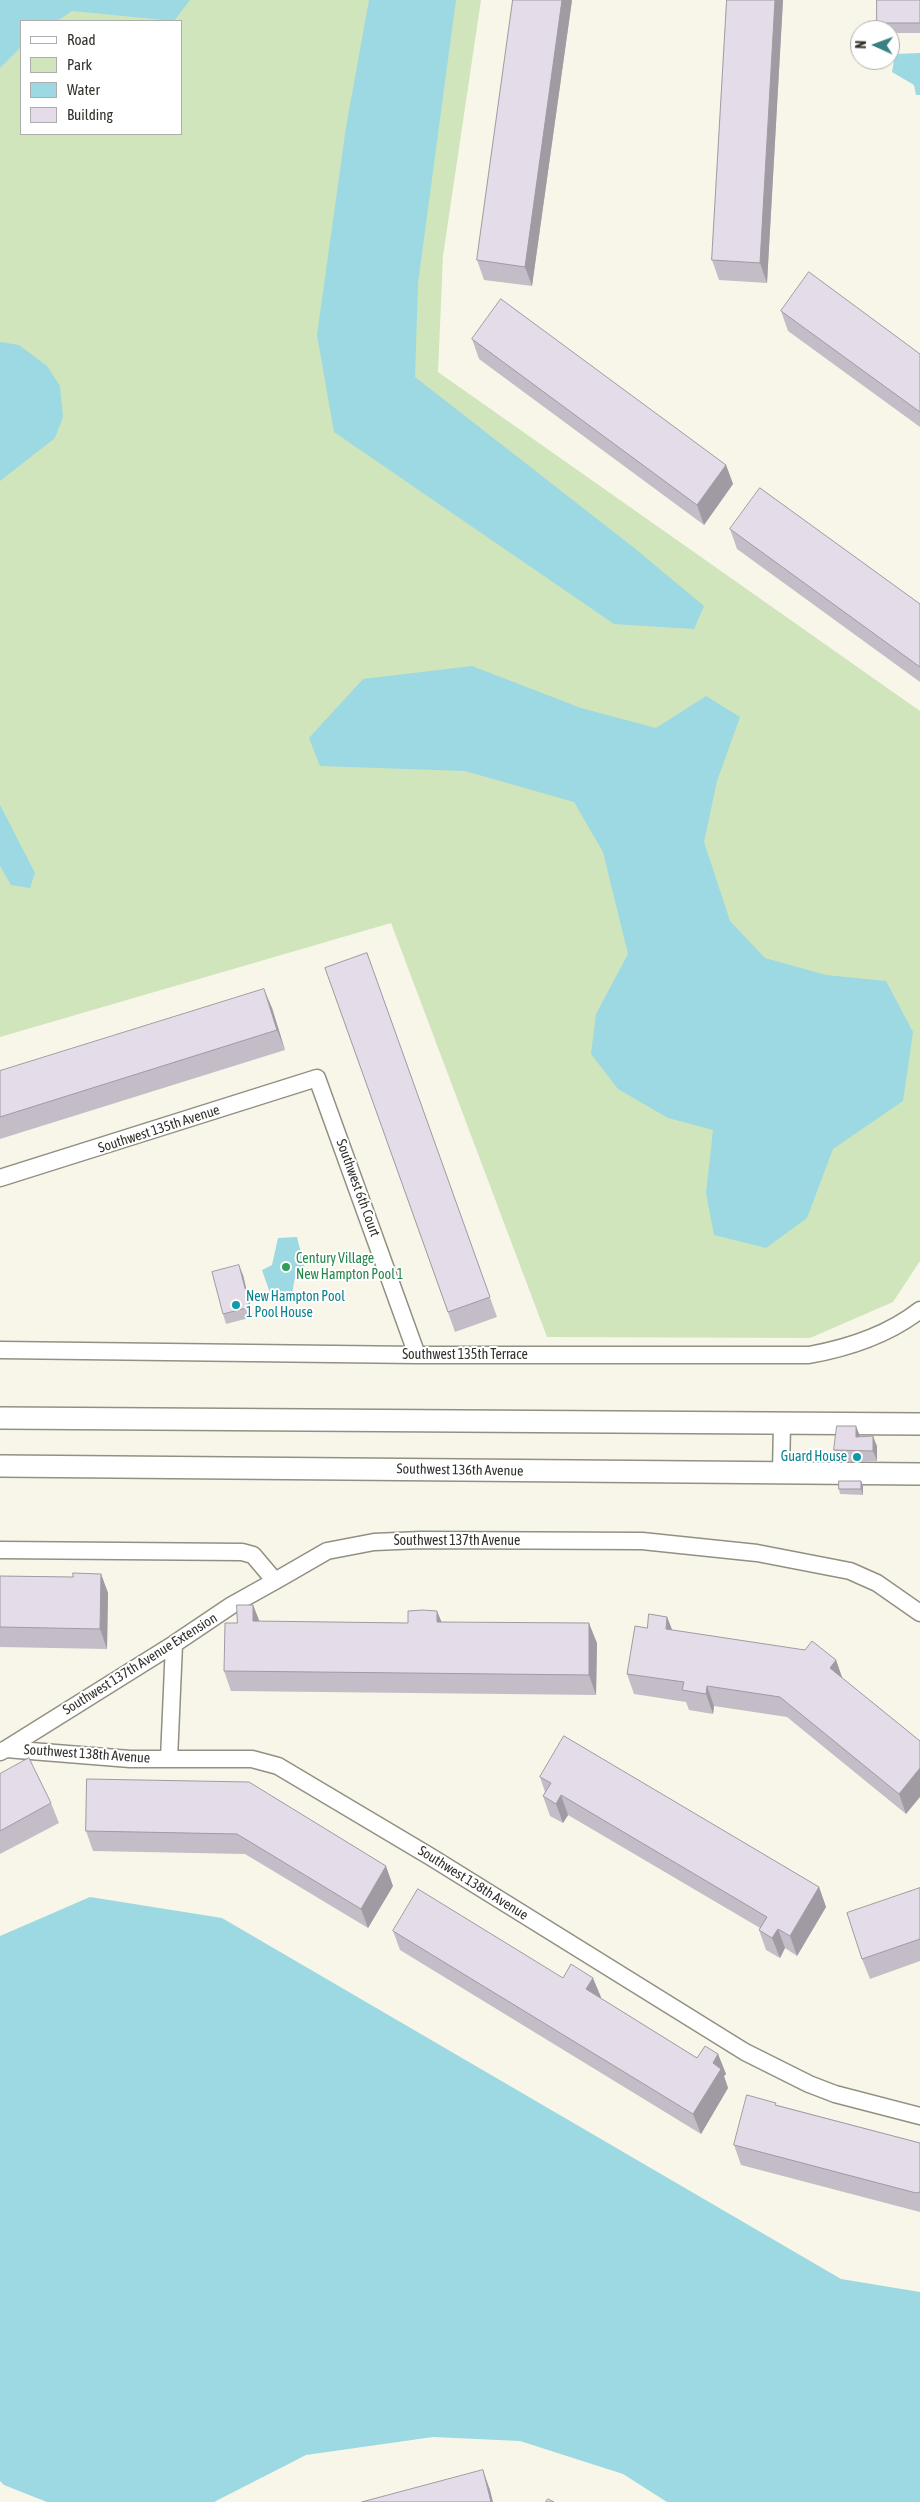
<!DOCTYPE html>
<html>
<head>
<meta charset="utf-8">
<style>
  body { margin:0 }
  #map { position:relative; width:920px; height:2502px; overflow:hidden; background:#f8f6e8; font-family:"Asap Condensed",sans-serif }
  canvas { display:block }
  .legend { position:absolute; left:20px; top:20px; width:162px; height:115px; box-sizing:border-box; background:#fff; border:1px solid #adadab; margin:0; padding:6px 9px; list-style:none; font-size:15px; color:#32312c }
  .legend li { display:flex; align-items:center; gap:10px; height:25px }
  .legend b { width:25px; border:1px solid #adadab }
  .north { position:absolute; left:850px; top:20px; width:50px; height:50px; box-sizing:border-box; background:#fff; border:1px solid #adadab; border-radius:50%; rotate:272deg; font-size:14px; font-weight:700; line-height:20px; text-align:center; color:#32312c }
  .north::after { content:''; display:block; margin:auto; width:18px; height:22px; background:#398283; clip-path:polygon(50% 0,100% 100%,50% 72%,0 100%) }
</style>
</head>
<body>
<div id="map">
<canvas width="920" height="2502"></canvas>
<ul class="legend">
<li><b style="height:6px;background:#fff"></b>Road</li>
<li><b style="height:14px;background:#d0e5bc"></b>Park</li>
<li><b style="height:14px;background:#9cd9e2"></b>Water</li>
<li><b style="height:14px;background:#e4dce9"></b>Building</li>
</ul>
<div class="north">N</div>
</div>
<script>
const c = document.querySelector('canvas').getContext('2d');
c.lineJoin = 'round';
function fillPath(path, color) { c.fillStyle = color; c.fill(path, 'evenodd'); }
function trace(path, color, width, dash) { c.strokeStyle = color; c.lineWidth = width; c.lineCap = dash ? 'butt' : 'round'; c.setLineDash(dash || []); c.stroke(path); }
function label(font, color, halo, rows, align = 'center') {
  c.font = font + ' "Asap Condensed",sans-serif'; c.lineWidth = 4; c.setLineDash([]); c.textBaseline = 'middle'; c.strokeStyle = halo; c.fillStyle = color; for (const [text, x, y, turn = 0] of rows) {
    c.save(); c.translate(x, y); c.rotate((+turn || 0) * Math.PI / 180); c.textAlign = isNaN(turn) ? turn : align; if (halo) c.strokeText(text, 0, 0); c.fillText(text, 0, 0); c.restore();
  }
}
fillPath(new Path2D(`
  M0,0H481L443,256L438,372L920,711V1261L893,1302L810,1338L547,1337L391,923L0,1037ZM21,21H181V134H21Z`), '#d0e5bc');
fillPath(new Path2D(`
  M0,0H190L174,21L72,11L57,21H21V47L0,68Z
  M369,0H456L418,283L415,377L633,547L704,606L694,629L614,624L334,432L317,335L346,127Z
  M920,53V95H916L914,85L892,72L895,54Z
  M0,342L19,345L47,366L60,386L63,417L55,438L0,481Z
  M472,666L581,708L656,728L706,696L740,717L717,781L704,842L730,921L765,958L826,975L886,981L913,1032L903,1101L833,1149L807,1218L766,1248L714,1235L706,1193L713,1130L668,1118L618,1089L591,1054L596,1014L628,954L603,852L574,802L465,771L320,766L309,738L363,679Z
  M0,805L35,873L30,888L11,885L0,866Z
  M297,1237L305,1269L296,1272L291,1299H272L262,1270L272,1265L278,1238Z
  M90,1897L222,1918L841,2279L920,2292V2502H667L623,2474L520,2441L433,2437L306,2455L214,2502H47L4,2485L0,2481V1936Z`), '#9cd9e2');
const minor = new Path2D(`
  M0,1178L317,1078L417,1355
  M0,1350L417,1355H809C848,1348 888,1335 920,1310
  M781,1473L782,1423
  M0,1550L242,1552L253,1555L275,1581L327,1551L374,1542L421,1540L642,1541L757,1553L850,1571L877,1583L920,1613
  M6,1749L174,1644L232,1605L275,1581
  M0,1752L6,1749L130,1759H252L278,1766L431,1857L745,2052L809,2084L835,2094L920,2116
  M169,1759L174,1644`);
const tertiary = new Path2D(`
  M0,1418L920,1424
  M0,1466L920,1474`);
trace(minor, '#929083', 19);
trace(tertiary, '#929083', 24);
trace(minor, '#fff', 16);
trace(tertiary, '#fff', 21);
fillPath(new Path2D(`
  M513,0H572L532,286L484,280L477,260Z
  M727,0H783L767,283L719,280L712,260Z
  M920,0V33H890V30H879L877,23Z
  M781,311L920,354V427L788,331Z
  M472,339L726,465L733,484L704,525L479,359Z
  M730,529L920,604V682L737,549Z
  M367,953L497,1317L455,1332L325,968Z
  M272,1008L285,1050L0,1139V1071Z
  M243,1275L253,1317L226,1324L223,1314Z
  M860,1437L877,1446V1461H838L834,1450Z
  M861,1481L863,1486V1495L840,1494L839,1489Z
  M101,1574L108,1593L107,1649L0,1647V1576L73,1577Z
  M253,1605L259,1621L408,1623L441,1622L597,1643L596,1695L231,1691L224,1671L237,1623Z
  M667,1617L672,1630L836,1660L842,1678L920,1741L906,1814L787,1717L714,1706L713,1714L689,1710L686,1702L634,1694L627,1674L647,1628Z
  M0,1774L51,1803L59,1823L0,1854Z
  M540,1777L819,1887L826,1907L797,1956L785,1948L780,1958L766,1950L759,1930L760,1928L568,1815L563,1823L550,1816L543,1796L545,1792Z
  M87,1779L393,1886L368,1928L245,1854L93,1851L86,1831Z
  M920,1888V1961L870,1979L862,1959Z
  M393,1931L563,1978L601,1997L600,1998L697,2058L718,2054L726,2074L724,2076L728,2088L701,2134L400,1950Z
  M777,2105L920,2143V2212L741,2165L734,2145Z`), '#c4bdc8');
fillPath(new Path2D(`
  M562,0H572L532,286L525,267Z
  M775,0H783L767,283L760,263Z
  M726,465L733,484L704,525L697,505Z
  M264,989L272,1008L285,1050L277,1030Z
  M239,1265L243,1275L253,1317L250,1307Z
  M856,1426L860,1436V1447L856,1437Z
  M873,1436L877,1446V1461L873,1451Z
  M861,1481L863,1486V1495L861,1489Z
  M101,1574L108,1593L107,1649L100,1629Z
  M253,1605L261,1625L253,1621Z
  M437,1611L445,1630L437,1622Z
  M667,1617L675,1637L666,1629Z
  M589,1623L597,1643L596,1695L589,1675Z
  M836,1660L843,1680L830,1668Z
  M707,1686L714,1706L713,1714L706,1694Z
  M920,1768V1797L906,1814L899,1794Z
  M561,1795L568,1815L563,1823L556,1804Z
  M386,1866L393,1886L368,1928L361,1909Z
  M819,1887L826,1907L797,1956L790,1936Z
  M778,1929L785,1948L780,1958L772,1938Z
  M593,1978L601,1997L593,2009L586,1989Z
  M718,2054L726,2074L724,2076L728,2088L701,2134L693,2114L713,2063Z
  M483,2470L490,2490L493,2502H491Z`), '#a09aa3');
const building = new Path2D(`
  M513,0H562L525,267L477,260Z
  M727,0H775L760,263L712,260Z
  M877,0H920V23H877Z
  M809,272L920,354V412L781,311Z
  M501,299L726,465L697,505L472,339Z
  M760,488L920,604V667L730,529Z
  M367,953L490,1297L448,1312L325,968Z
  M264,989L277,1030L0,1117V1071Z
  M239,1265L250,1307L223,1314L212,1272Z
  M837,1426H856V1437L873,1436V1451L834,1450Z
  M839,1481H861V1489H839Z
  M73,1573L101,1574L100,1629L0,1627V1576L73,1577Z
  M237,1605H253V1621L408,1623V1611L423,1610L437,1611V1622L589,1623V1675L224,1671L225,1623H237Z
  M649,1614L667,1617L666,1629L805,1650L812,1641L836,1660L830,1668L920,1741V1768L899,1794L780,1697L707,1686L706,1694L682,1690L684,1682L627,1674L635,1626L647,1628Z
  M564,1736L819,1887L790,1936L778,1929L772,1938L759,1930L767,1917L561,1795L556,1804L543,1796L551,1783L540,1777Z
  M29,1758L51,1803L0,1831V1774Z
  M87,1779L249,1782L386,1866L361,1909L237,1834L86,1831Z
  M920,1888V1939L862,1959L847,1913Z
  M418,1889L563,1978L571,1964L593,1978L586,1989L697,2058L705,2046L718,2054L713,2063L721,2069L693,2114L393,1931Z
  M747,2095L776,2103L775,2105L920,2143V2192L916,2193L734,2145Z
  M483,2470L491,2502H362Z
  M548,2499L554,2502H546Z`);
fillPath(building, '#e4dce9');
trace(building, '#a09aa3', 1);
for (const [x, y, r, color] of [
  [286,1267,5,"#2e9e5b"],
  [236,1305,5,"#0f9aa8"],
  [857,1457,5,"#0f9aa8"]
]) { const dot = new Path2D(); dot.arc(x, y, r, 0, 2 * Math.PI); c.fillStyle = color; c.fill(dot); trace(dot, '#fff', 2); }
label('14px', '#32312c', '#fff', [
  ["Southwest 135th Avenue",159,1129,-18],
  ["Southwest 6th Court",358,1188,70],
  ["Southwest 135th Terrace",465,1355],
  ["Southwest 136th Avenue",460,1470,1],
  ["Southwest 137th Avenue",457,1541],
  ["Southwest 137th Avenue Extension",140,1664,-32],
  ["Southwest 138th Avenue",87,1754,4],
  ["Southwest 138th Avenue",473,1883,32]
]);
label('14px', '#27864d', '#fff', [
  ["Century Village",296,1259],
  ["New Hampton Pool 1",296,1275]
], 'left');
label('14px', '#0d838f', '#fff', [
  ["New Hampton Pool",246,1297],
  ["1 Pool House",246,1313],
  ["Guard House",847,1457,"right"]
], 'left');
</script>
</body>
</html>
